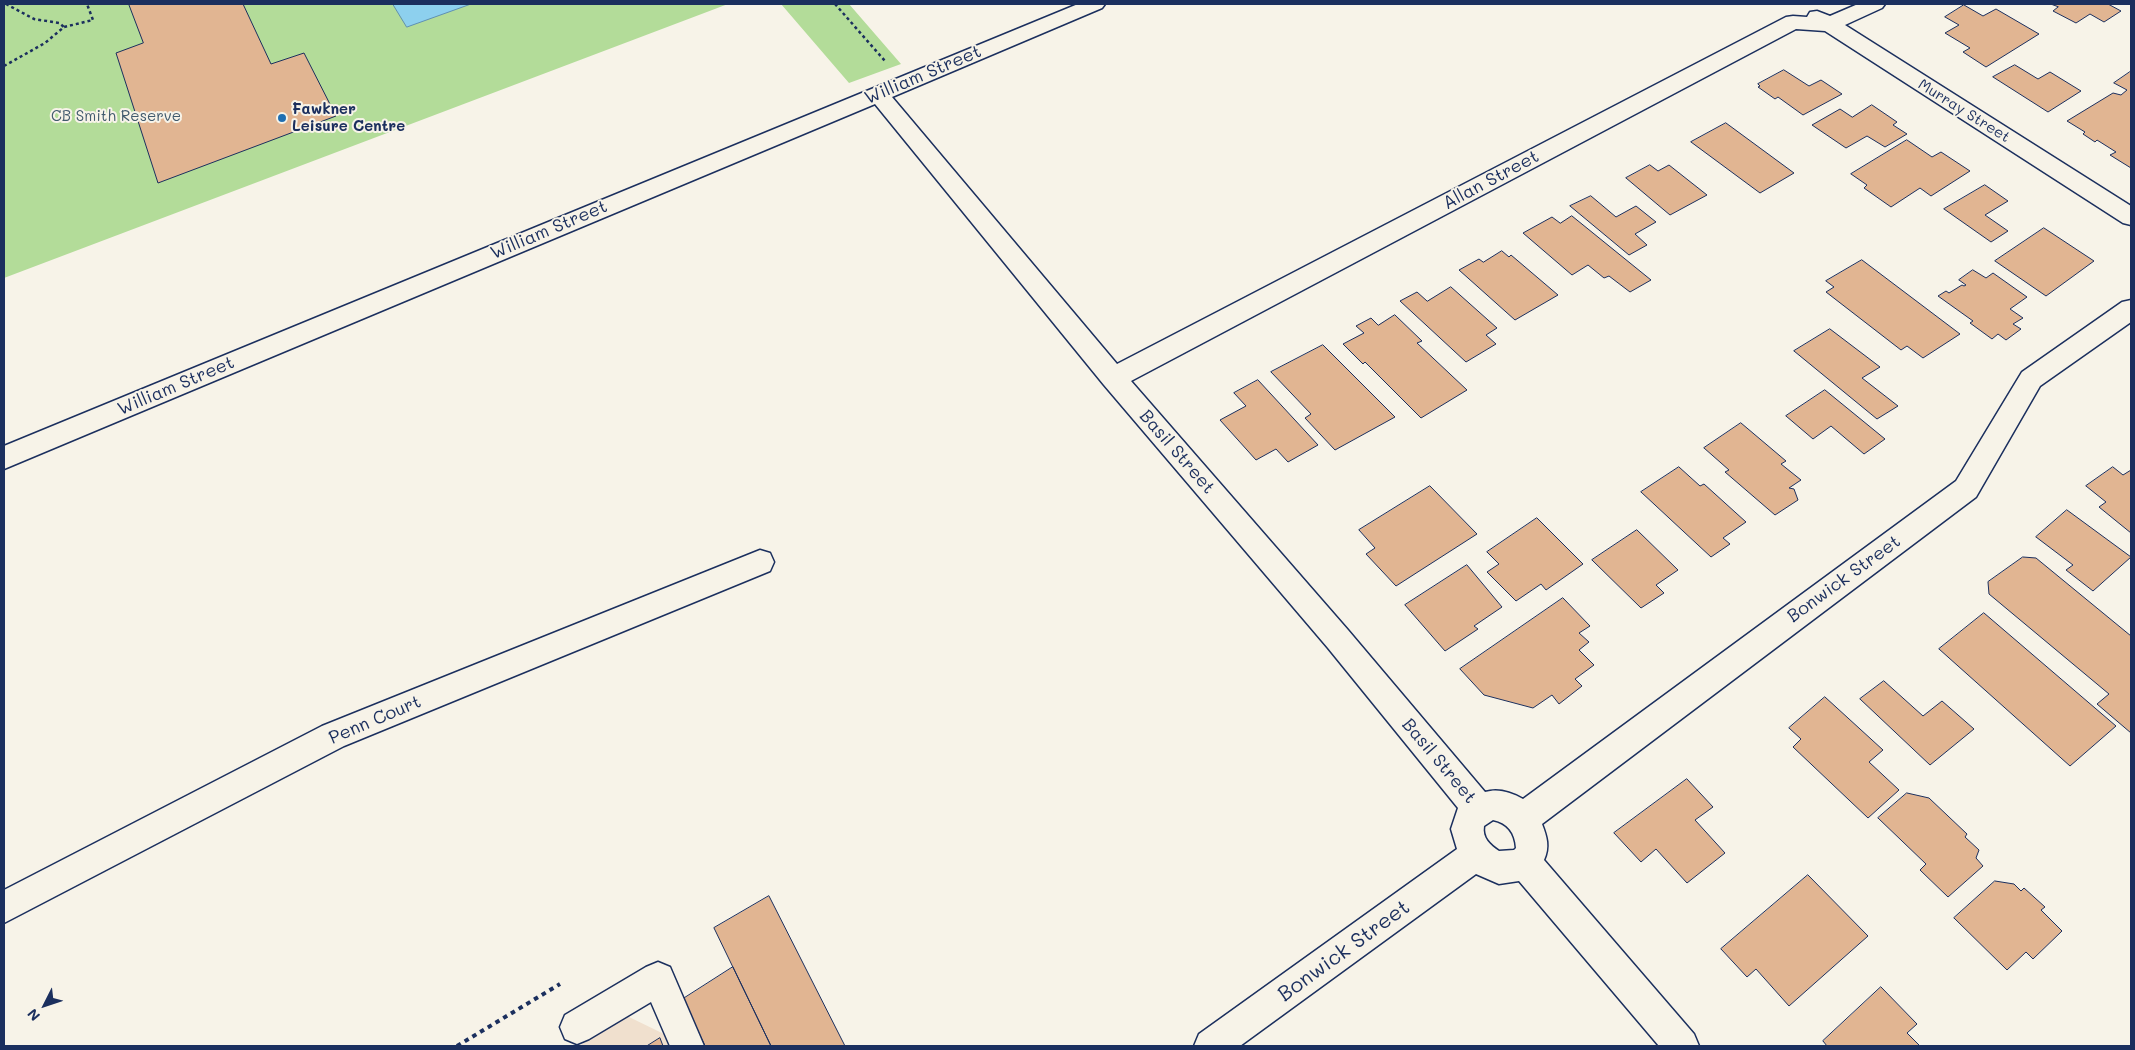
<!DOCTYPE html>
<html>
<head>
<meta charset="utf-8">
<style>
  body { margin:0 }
  #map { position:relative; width:2135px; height:1050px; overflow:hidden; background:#f7f3e8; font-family:Mali,sans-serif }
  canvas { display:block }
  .frame { position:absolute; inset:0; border:5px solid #1b2f5e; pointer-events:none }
  .north { position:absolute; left:20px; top:980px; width:50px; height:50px; -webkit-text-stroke:4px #f7f3e8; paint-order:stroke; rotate:229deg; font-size:14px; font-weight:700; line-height:20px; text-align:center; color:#1b2f5e }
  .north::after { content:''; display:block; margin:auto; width:18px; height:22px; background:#1b2f5e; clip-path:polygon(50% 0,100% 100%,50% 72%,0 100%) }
</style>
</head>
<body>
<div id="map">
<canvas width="2135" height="1050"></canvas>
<div class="frame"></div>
<div class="north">N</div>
</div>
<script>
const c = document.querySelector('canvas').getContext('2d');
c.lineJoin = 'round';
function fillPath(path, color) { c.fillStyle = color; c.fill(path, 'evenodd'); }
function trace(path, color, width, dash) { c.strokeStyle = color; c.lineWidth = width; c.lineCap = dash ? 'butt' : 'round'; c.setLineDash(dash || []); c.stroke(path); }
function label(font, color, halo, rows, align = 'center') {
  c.font = font + ' Mali,sans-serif'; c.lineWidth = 4; c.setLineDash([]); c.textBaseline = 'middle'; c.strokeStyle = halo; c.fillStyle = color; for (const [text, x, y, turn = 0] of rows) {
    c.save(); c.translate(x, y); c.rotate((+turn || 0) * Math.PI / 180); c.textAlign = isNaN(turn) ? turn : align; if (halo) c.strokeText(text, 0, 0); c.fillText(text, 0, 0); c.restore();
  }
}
fillPath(new Path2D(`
  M627,1016L664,1034L670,1046H579Z`), '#f0e0ce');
fillPath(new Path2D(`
  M4,4H728L4,278Z
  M781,4H849L901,64L849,83Z`), '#b3dc99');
const water = new Path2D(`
  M393,4H471L407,27Z`);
fillPath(water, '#8dd0ee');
trace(water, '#5f90b4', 1);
const building = new Path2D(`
  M129,4H243L271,64L304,53L336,116L158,183L116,53L143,43Z
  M2051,4H2108L2121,11L2104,22L2090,14L2076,23L2053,11L2058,7Z
  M1964,5L1983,16L1996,9L2039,34L1986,67L1963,52L1970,48L1945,33L1959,25L1945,17Z
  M2015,65L2038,79L2050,72L2081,91L2048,112L1993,77Z
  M1784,70L1809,86L1821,80L1842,94L1803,115L1778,97L1775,99L1758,87L1760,86L1758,84Z
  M2130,72L2131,73V168L2110,155L2116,152L2097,140L2095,142L2083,134L2085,132L2067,121L2113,93L2121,95L2127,90L2114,83Z
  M1872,105L1897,122L1893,125L1907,134L1885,147L1867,136L1846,148L1812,125L1840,109L1852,117Z
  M1726,123L1794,173L1760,193L1691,142Z
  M1907,140L1932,157L1941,152L1970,171L1931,196L1920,188L1891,207L1864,188L1867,185L1851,174Z
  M1650,165L1658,171L1669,165L1707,195L1670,215L1626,178Z
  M1985,185L2008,201L1985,215L2008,231L1991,242L1944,209Z
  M1591,196L1616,217L1636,206L1656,222L1635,234L1647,245L1629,255L1570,206Z
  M1572,216L1651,280L1630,292L1609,276L1604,278L1588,265L1572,275L1523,233L1552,217L1560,223Z
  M2044,228L2094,261L2046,296L1995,261Z
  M1502,251L1509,257L1511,255L1558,295L1515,320L1459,270L1479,259L1483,262Z
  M1862,260L1960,334L1923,358L1907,346L1901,350L1826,292L1834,287L1826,281Z
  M1973,270L1986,278L1993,273L2027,297L2010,309L2023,318L2013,324L2021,329L2006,340L1998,334L1992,339L1970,323L1973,321L1938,296L1946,291L1949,293L1962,285L1964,286L1966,285L1959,280Z
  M1451,287L1497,328L1486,335L1496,344L1466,362L1400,301L1417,292L1427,301Z
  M1395,315L1422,341L1417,343L1467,390L1421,418L1365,362L1363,364L1343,344L1364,333L1356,326L1371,318L1378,325Z
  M1830,329L1880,367L1862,378L1898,406L1877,419L1794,351Z
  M1323,345L1395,417L1335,450L1305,418L1311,414L1271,372Z
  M1258,380L1318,445L1288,462L1276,449L1256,460L1220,420L1246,406L1234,393Z
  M1825,390L1885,439L1864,454L1831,426L1813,439L1786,416Z
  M1741,423L1786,461L1781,464L1801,480L1789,488L1794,489L1798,500L1775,515L1725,472L1729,470L1704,448Z
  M1679,467L1700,486L1704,484L1746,522L1723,538L1730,544L1711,557L1641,492Z
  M2113,467L2123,475L2131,470V533L2099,507L2106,502L2086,486Z
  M1430,486L1477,534L1396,586L1366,554L1375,548L1359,530Z
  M2067,510L2131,557L2093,591L2066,570L2073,565L2036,537Z
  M1537,518L1583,564L1546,590L1541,584L1516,601L1487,572L1499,564L1487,552Z
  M1637,530L1678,570L1656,585L1664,593L1641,608L1592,560Z
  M2023,557L2036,558L2131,636V733L2097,704L2109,694L1989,594L1988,582Z
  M1467,565L1502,607L1474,626L1478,629L1445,651L1405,605Z
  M1563,598L1590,626L1579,633L1589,642L1579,650L1594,665L1575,679L1582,686L1559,704L1552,695L1533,708L1484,695L1460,669Z
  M1984,613L2116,726L2070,766L1939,649Z
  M1884,681L1923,716L1942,701L1974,729L1930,765L1860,699Z
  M1825,697L1883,750L1869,762L1899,790L1868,818L1793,747L1801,739L1789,728Z
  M1687,779L1713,807L1695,820L1725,853L1687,883L1656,849L1641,862L1614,833Z
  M1907,793L1929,798L1967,834L1965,837L1979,850L1976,858L1983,866L1948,897L1920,870L1926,864L1878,818Z
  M1808,875L1868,936L1789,1006L1756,969L1747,977L1721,949Z
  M1995,881L2014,884L2021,891L2024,888L2045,907L2041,910L2062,931L2033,959L2026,952L2007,970L1954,918Z
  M769,896L845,1046H771L714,928Z
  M733,967L771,1046H705L683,999Z
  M1881,987L1917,1024L1907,1033L1920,1046H1827L1823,1041Z
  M660,1038L663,1046H647Z`);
fillPath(building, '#e1b592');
trace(building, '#1b2f5e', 1);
const minor = new Path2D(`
  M1078,4H1105L1102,8L892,97L1117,364L1786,17L1793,16L1807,17L1810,12L1817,11L1830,16L1858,4H1885L1882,8L1845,25L2131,206V225L2123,223L1825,31L1796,29L1131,381L1348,630L1485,792C1498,788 1511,792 1523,799L1956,481L2022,372L2122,302L2131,300V322L2040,386L1976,497L1542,824C1547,837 1550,847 1544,860L1694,1034L1699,1046H1659L1519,881L1499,884L1476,874L1240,1046H1194L1199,1034L1457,849L1451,829L1458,808L1328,648L1104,385L875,104L4,469V446ZM1493,820C1508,823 1515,833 1516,848L1514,850L1499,851C1490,845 1482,838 1484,826Z
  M760,550L770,553L774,562L770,571L344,746L4,923V890L322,726Z
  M658,962L670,967L704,1046H670L651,1002L589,1039L577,1044L565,1039L560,1027L565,1015L646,967Z`);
trace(minor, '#1b2f5e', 3);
trace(new Path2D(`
  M6,4L34,19L59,23L64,27
  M835,4L885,61
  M4,66L45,43L64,27L93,20L87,4`), '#1b2f5e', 2.5, [3, 3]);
trace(new Path2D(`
  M457,1046L560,984`), '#1b2f5e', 4, [4.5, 4.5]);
fillPath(minor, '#f7f3e8');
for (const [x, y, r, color] of [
  [282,118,5,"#1f6fb2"]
]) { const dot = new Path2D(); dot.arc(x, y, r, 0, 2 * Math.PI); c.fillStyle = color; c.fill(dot); trace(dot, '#f7f3e8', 2); }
label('bold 15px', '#1b2f5e', '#f7f3e8', [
  ["Fawkner",292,109],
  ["Leisure Centre",292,126]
], 'left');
label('15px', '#1b2f5e', '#f7f3e8', [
  ["Murray Street",1964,111,32]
]);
label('15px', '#415a6d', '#f7f3e8', [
  ["CB Smith Reserve",116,116]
]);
label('18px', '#1b2f5e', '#f7f3e8', [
  ["William Street",923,75,-23],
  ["Allan Street",1491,180,-28],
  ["William Street",549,230,-23],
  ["William Street",176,386,-23],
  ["Basil Street",1177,452,49],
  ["Bonwick Street",1844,579,-36],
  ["Penn Court",375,720,-23],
  ["Basil Street",1439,761,50]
]);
label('21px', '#1b2f5e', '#f7f3e8', [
  ["Bonwick Street",1344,951,-36]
]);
</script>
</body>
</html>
